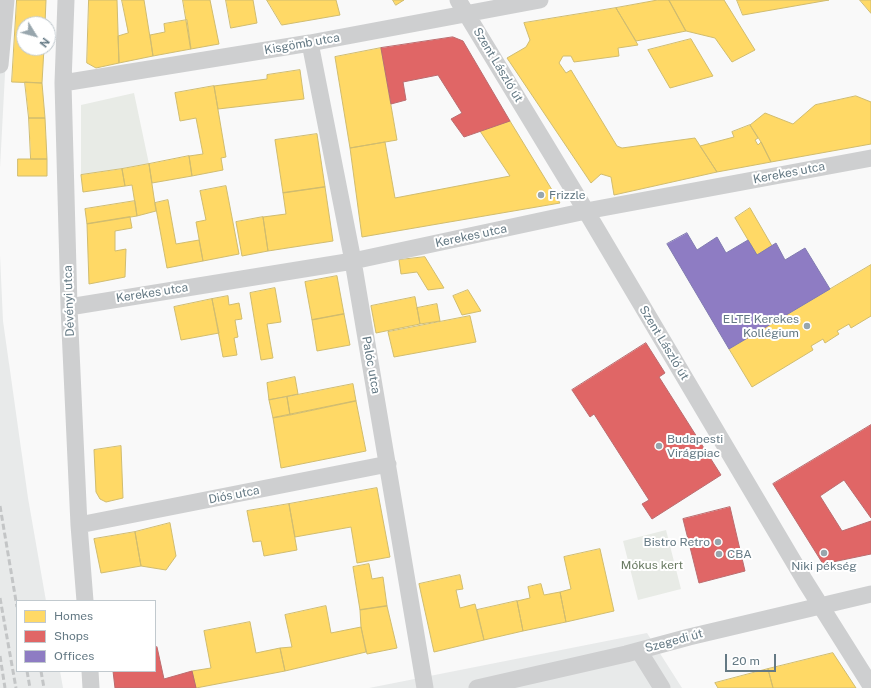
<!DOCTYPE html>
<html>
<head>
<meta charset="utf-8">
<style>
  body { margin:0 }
  #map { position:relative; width:871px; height:688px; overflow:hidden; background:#f9f9f9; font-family:"Public Sans",sans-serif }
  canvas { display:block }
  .legend { position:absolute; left:16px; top:600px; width:140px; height:72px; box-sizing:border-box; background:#fff; border:1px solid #c1c9ce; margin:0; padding:5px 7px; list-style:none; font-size:12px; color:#647984 }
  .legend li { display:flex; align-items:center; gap:8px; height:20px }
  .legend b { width:20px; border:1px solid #c1c9ce }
  .north { position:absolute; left:16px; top:16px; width:40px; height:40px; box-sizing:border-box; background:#fff; border:1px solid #c1c9ce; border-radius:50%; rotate:127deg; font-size:11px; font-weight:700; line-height:16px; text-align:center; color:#647984 }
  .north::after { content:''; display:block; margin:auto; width:14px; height:18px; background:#98a6ad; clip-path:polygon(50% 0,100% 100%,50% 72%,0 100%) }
  .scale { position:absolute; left:725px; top:654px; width:51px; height:18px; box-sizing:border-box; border:2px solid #647984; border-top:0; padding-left:5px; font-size:12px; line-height:14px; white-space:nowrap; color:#647984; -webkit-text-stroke:3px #fff; paint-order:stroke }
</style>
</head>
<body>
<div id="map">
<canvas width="871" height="688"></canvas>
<ul class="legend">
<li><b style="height:11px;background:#ffd966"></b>Homes</li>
<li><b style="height:11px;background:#e06666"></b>Shops</li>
<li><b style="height:11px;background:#8e7cc3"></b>Offices</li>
</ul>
<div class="north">N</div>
<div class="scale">20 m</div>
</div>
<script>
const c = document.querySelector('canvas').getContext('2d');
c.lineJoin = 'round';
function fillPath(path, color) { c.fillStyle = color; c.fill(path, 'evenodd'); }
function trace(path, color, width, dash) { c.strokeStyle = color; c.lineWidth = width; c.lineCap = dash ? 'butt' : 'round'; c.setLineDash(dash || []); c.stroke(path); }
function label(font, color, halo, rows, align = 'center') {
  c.font = font + ' "Public Sans",sans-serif'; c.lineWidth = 4; c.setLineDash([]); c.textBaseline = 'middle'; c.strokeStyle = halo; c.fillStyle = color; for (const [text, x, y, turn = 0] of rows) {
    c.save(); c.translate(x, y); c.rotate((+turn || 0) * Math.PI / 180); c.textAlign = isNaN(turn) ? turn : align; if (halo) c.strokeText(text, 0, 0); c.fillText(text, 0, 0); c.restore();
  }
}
fillPath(new Path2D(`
  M0,0L6,55L0,168Z
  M0,255L3,321L28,498L46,601H17V671H60L63,688H0Z
  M647,633L682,688H369Z`), '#e8eaea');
fillPath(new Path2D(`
  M134,93L149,164L81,175V105Z
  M666,530L681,589L638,600L623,541Z`), '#e8ebe6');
const homes = new Path2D(`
  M17,0H46L45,24H24V48H44L42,83L12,82Z
  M89,0H117L119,63L96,68L87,63Z
  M122,0H144L153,56L119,63L118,36L128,33Z
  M183,0H210L219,44L191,49Z
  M226,0H253L257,23L231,28Z
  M267,0H336L340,15L282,25Z
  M393,0H404L396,5Z
  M658,0H669L686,31L636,41L616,8Z
  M669,0H724L755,50L732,62L715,38L686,31Z
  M737,0H829L743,15Z
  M860,0H871V13Z
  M616,8L638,45L618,48L619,56L574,62L571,56H563L559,63L566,73L571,70L617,146L622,148L695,138L717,172L614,195L611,177L601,174L591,183L507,58L526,47L530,40L524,23Z
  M187,20L191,49L153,56L150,35L165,32L164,24Z
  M691,39L713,76L670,88L648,50Z
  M381,48L397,140L350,148L335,57Z
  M300,70L304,99L218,109L214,86L267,79V75Z
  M25,82L42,83L45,118H29Z
  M214,86L226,157L221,158L223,170L192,176L189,156L203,154L196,118L180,121L175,93Z
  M856,96L871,102V144L771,162L761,142L750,125L765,113L793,124L815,105Z
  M29,118H45L47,159H31Z
  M510,121L560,203L362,237L350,148L385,142L395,198L510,176L480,131Z
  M750,125L758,138L755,140L758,145L761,142L771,162L717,172L700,146L734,137L732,132Z
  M317,134L325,187L283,193L275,140Z
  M189,156L192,176L152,183L149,164Z
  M18,159H47V176H18Z
  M149,164L156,211L137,216L132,185L125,186L122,169Z
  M122,169L125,186L83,192L81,175Z
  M226,186L239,254L203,261L196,222L206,220L200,191Z
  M325,187L333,241L268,251L263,217L286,214L283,193Z
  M168,200L176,244L199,240L203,261L167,268L155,203Z
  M135,201L137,216L87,224L85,209Z
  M750,208L772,246L757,255L735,218Z
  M130,217L132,228L115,231V251L126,249L125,277L89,284L87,224Z
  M263,217L268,251L242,256L236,222Z
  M425,257L444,288L428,290L417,272L401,274L399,260Z
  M871,265V316L851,328L849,324L837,331L839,334L825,343L823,339L811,346L813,350L752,387L729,349Z
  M337,276L344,314L312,320L305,282Z
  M275,288L281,322L267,324L273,358L261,360L250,293Z
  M468,290L481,311L462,315L453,296Z
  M228,296L229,305L239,303L242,319L235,320L238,337L234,338L237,355L223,357L212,299Z
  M415,297L420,324L376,333L371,306Z
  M212,299L219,333L181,340L174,307Z
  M437,304L440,321L420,324L417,308Z
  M344,314L350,345L317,351L312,320Z
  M470,316L476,342L394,357L388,332Z
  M295,377L298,394L269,400L267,383Z
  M353,384L356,401L290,415L287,397Z
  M287,397L290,415L273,418L269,400Z
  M356,401L366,451L281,468L273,418Z
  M121,446L123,498L106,502L100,499L96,492L94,450Z
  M377,488L390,557L357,563L351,527L295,537L289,504Z
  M289,504L297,550L264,556L261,541L253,542L247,511Z
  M170,523L176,556L166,570L141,566L135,532Z
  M135,532L141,566L101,573L94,539Z
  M600,549L614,611L566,622L560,592L571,589L564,557Z
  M369,564L372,579L383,577L387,606L360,610L353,567Z
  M460,575L463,589L456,590L460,608L475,604L484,640L434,652L419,584Z
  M541,584L544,595L560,592L566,622L523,631L517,601L530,598L528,587Z
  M517,601L523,631L484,640L477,610Z
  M326,606L331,633L361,627L366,652L285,671L280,648L292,647L285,615Z
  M387,606L397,648L367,654L361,627L360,610Z
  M250,622L256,653L280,648L285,671L196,688L192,671L211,668L204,631Z
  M833,653L856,688H773L768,669Z
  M768,669L773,688H718L715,683Z`);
fillPath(homes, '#ffd966');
trace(homes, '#d0bc6f', 1);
const shops = new Path2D(`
  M453,37L463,41L510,121L464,137L451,119L462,113L438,75L403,82L406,100L391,104L381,48Z
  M646,343L665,373L659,377L721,475L652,519L642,504L649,500L594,414L590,417L572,390Z
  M871,425V518L844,480L820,496L842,531L871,521V554L823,564L773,484Z
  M730,507L745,571L699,583L683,519Z
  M157,647L164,679L192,671L196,688H115L113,671H155V648Z`);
fillPath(shops, '#e06666');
trace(shops, '#bb6c6f', 1);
const offices = new Path2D(`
  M687,233L697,250L717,237L726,253L748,240L757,255L776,243L785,260L805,248L830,289L729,349L667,244Z`);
fillPath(offices, '#8e7cc3');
trace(offices, '#817bb0', 1);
trace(new Path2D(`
  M66,0L63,83L69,307L79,525L85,601
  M458,0L586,211L805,581L871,686
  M310,43L353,261L425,688
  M0,65L6,0
  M63,83L310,43L540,0
  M69,307L353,261L586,211L871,158
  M79,525L388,464
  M639,651L662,688
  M90,671L91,688
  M477,688L626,654L689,637L871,594`), '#cecfd0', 17);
trace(new Path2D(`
  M0,506L17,607
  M0,598L16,688
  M0,656L5,688
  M27,671L30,688
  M41,671L44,688`), '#c3c5c6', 3, [6, 3]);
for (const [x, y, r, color] of [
  [541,195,4,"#98a6ad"],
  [807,326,4,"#98a6ad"],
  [659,446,4,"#98a6ad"],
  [718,542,4,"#98a6ad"],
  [824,553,4,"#98a6ad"],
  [719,554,4,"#98a6ad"]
]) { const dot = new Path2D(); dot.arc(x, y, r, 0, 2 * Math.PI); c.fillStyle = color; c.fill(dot); trace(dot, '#fff', 1.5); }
label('12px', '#647984', '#fff', [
  ["Kisgömb utca",302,44,-10],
  ["Szent László út",498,65,59],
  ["Kerekes utca",789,173,-11],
  ["Kerekes utca",471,236,-12],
  ["Kerekes utca",152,293,-9],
  ["Dévényi utca",69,301,-92],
  ["Szent László út",664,343,59],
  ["Palóc utca",371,365,80],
  ["Diós utca",234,495,-11],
  ["Szegedi út",674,641,-15]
]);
label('12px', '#647984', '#fff', [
  ["Frizzle",549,195],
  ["ELTE Kerekes",799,319,"right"],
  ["Kollégium",799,333,"right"],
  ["Budapesti",667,439],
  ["Virágpiac",667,453],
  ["Bistro Retro",710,542,"right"],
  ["CBA",727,554],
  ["Niki pékség",824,566,"center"]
], 'left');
label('12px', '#6a7b63', '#fff', [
  ["Mókus kert",652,565]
]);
</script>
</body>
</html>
